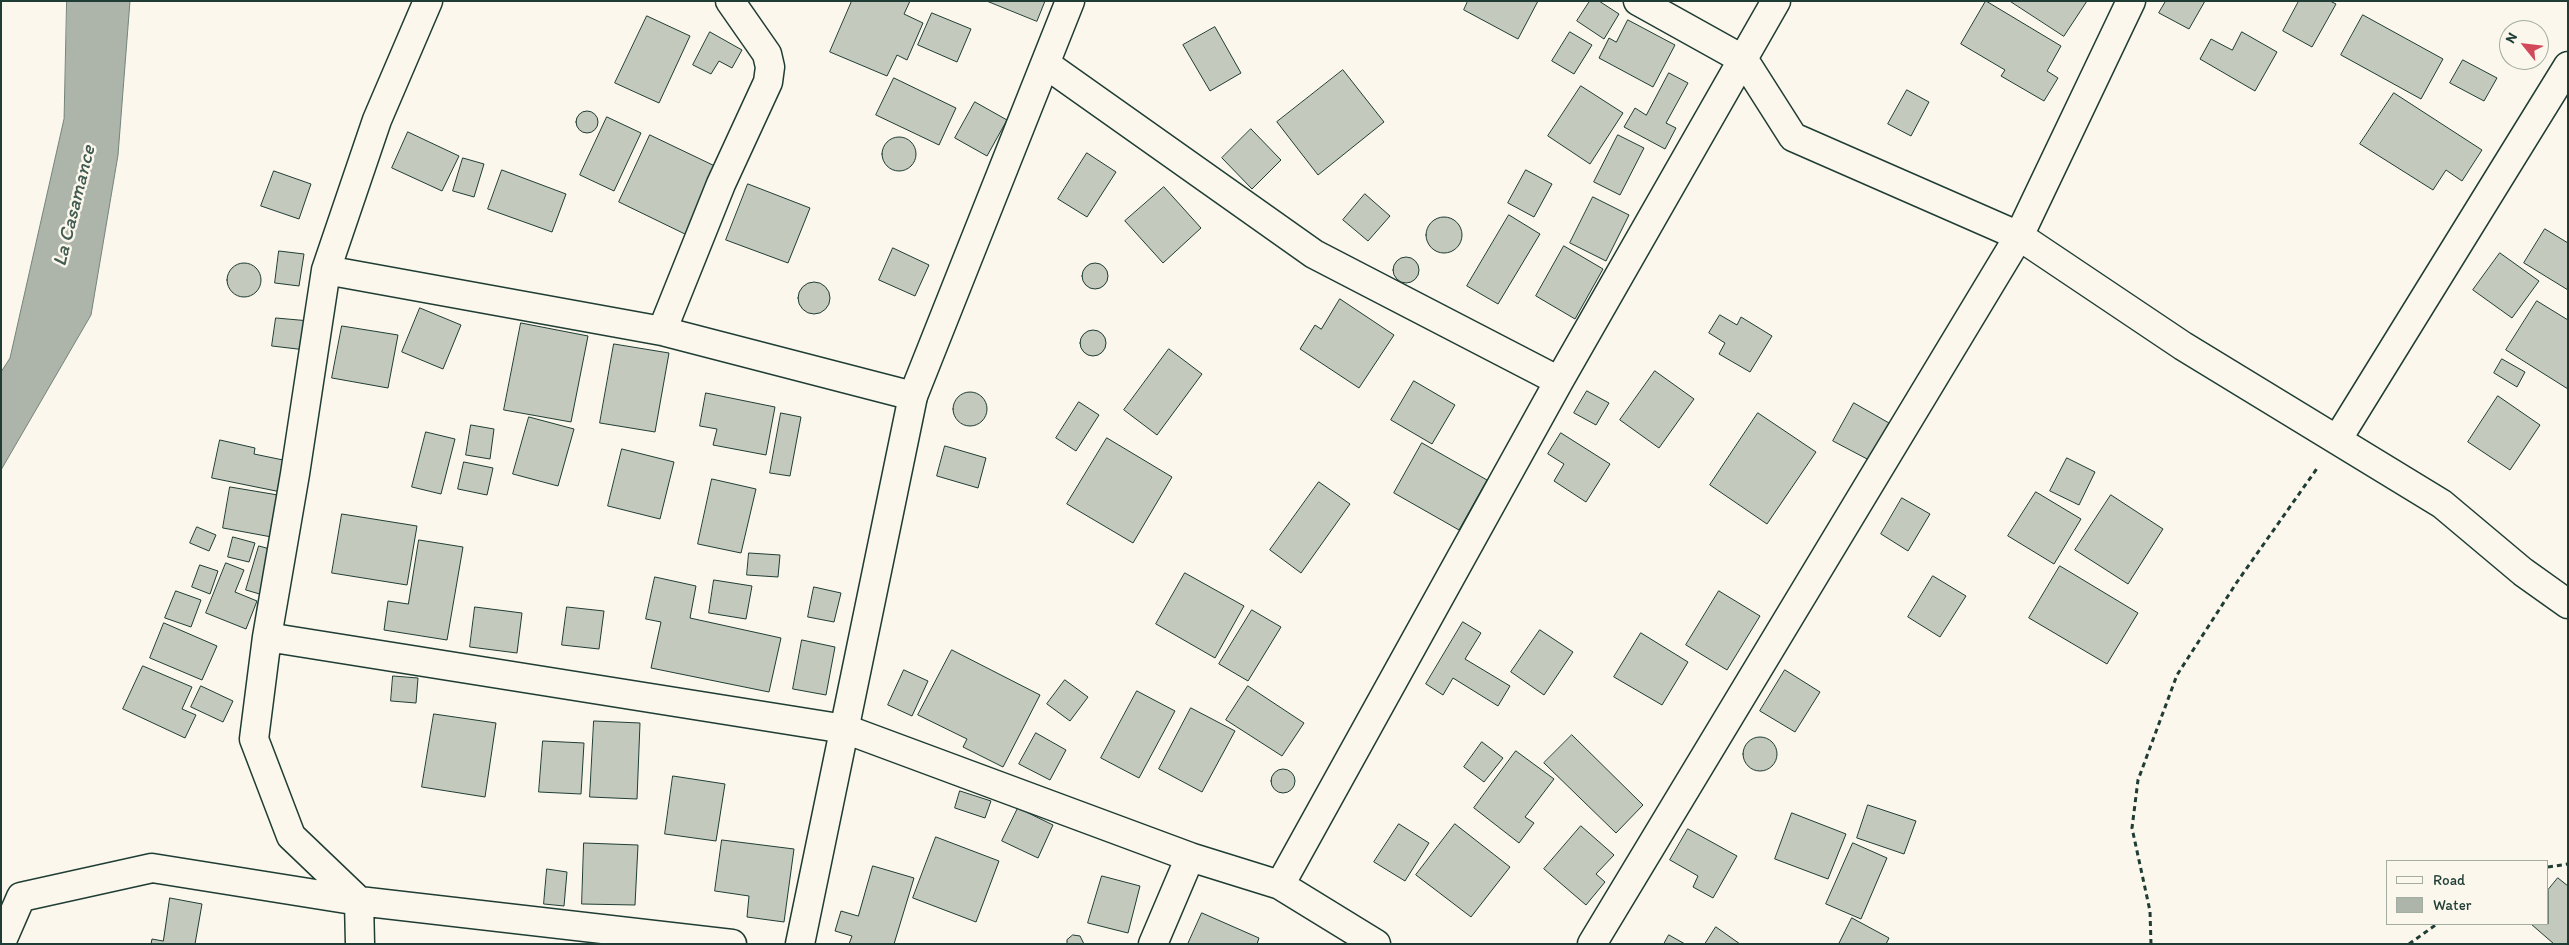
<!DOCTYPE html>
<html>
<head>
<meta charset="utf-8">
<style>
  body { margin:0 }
  #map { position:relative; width:2569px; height:945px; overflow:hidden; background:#fbf7ec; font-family:Itim,sans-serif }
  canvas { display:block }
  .frame { position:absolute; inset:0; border:2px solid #1f3d34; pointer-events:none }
  .legend { position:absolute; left:2386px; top:860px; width:162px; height:65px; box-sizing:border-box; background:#fbf7ec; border:1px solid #a3ada2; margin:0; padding:6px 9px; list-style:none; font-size:15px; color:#1f3d34 }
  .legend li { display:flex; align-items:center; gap:10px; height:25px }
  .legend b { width:25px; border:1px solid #a3ada2 }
  .north { position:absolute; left:2499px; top:20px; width:50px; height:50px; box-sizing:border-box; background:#fbf7ec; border:1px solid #a3ada2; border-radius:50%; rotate:299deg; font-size:14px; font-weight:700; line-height:20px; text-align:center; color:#1f3d34 }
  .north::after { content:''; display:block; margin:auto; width:18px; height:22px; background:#d1495b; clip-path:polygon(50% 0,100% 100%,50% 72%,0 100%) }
</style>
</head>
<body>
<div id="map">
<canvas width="2569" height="945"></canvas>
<div class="frame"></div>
<ul class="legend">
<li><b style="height:6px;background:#fbf7ec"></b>Road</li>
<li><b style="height:14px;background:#adb4aa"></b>Water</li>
</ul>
<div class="north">N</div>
</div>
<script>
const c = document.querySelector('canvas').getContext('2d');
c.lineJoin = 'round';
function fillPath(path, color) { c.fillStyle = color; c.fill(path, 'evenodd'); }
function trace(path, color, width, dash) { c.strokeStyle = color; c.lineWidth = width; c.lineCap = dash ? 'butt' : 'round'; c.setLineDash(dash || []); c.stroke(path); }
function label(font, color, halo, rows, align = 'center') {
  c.font = font + ' Itim,sans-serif'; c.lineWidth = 5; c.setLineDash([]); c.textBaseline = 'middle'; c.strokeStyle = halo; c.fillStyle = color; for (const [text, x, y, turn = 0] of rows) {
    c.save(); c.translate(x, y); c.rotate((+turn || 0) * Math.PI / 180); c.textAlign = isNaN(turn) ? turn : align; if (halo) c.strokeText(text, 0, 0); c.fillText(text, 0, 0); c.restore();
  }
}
const water = new Path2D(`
  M67,1H130L118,155L91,315L1,470V372L10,358L64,119Z`);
fillPath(water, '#adb4aa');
trace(water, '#74847b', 1);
const building = new Path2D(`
  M852,1H910L904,14L923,23L907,60L897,55L887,76L830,52Z
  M987,1H1045L1037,21Z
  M1468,1H1538L1518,39L1464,10Z
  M1590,1H1599L1619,14L1604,39L1577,21Z
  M1986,1L2061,46L2047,71L2058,78L2044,101L2001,76L2005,70L1961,44Z
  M2010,1H2087L2064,36Z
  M2166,1H2205L2189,29L2159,13Z
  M2299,1H2330L2336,4L2312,47L2283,31Z
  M932,13L971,29L957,62L918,45Z
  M2363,15L2443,59L2421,99L2341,55Z
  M647,16L690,36L659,103L615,83Z
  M1628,20L1675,45L1653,87L1599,58L1609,38L1616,42Z
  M1215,27L1241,73L1210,91L1183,45Z
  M710,32L742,50L732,68L719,61L711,74L693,65Z
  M1570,32L1592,45L1574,74L1552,61Z
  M2242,32L2277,52L2255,91L2200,59L2211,39L2232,50Z
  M2463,60L2497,78L2484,101L2450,83Z
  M1343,70L1384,122L1318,175L1277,122Z
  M1669,73L1688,83L1666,123L1676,128L1665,149L1624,127L1635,108L1646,115Z
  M894,78L956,108L939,145L876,115Z
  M1581,86L1623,113L1590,164L1548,136Z
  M1907,90L1929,102L1911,136L1888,124Z
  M2394,93L2482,150L2462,181L2446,170L2433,190L2360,144Z
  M975,102L1007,120L987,156L955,138Z
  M576 122a11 11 0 1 1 22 0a11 11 0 1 1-22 0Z
  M607,117L641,133L614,191L580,175Z
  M1251,129L1281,160L1252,189L1222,158Z
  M408,132L459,156L442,191L392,168Z
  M650,135L719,168L687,235L619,202Z
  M1618,135L1644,148L1620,195L1594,182Z
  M882 154a17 17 0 1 1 34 0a17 17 0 1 1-34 0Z
  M1087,153L1116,172L1087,217L1058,199Z
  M463,158L484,164L474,197L453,191Z
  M502,170L566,194L552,232L488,209Z
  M1526,170L1552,184L1534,217L1508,203Z
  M274,171L311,184L299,219L261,206Z
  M748,184L810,208L788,263L726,240Z
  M1164,187L1201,228L1163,263L1125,221Z
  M1365,194L1390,216L1368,241L1343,220Z
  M1593,197L1629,215L1606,261L1570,243Z
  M1509,215L1540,234L1498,304L1467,286Z
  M1426 235a18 18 0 1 1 36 0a18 18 0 1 1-36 0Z
  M2545,229L2568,243V290L2524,263Z
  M1564,246L1603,269L1575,319L1536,296Z
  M893,248L929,265L915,296L879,280Z
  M279,251L304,254L299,286L275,283Z
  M2500,253L2539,281L2512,318L2473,290Z
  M1393 270a13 13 0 1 1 26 0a13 13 0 1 1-26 0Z
  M227 280a17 17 0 1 1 34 0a17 17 0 1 1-34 0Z
  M1082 276a13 13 0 1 1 26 0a13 13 0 1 1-26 0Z
  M798 298a16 16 0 1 1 32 0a16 16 0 1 1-32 0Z
  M1340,299L1394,335L1359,388L1300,349L1315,325L1321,329Z
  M2537,301L2568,320V389L2506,350Z
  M420,308L461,325L443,369L402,352Z
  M1720,315L1737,325L1741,317L1772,336L1750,372L1719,354L1725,343L1709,333Z
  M276,318L310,321L306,350L272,346Z
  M521,323L588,336L571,422L504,410Z
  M342,326L398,335L388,388L332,378Z
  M1080 343a13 13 0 1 1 26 0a13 13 0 1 1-26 0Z
  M614,344L669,353L655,432L600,423Z
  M1169,349L1202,374L1157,435L1124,410Z
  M2502,359L2525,372L2517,387L2494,373Z
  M1655,371L1694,399L1659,448L1620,420Z
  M1414,381L1455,405L1432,444L1391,420Z
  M1587,391L1609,403L1596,425L1574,413Z
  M953 409a17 17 0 1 1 34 0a17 17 0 1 1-34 0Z
  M706,393L775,407L766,455L713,445L717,429L700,426Z
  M2498,396L2540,425L2510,470L2468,442Z
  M1079,402L1099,415L1076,451L1056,438Z
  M1854,403L1889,423L1869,460L1833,441Z
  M781,413L801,417L790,476L770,473Z
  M1758,413L1816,452L1767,524L1710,485Z
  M529,417L574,429L558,486L513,474Z
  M471,425L494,429L490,459L466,455Z
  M426,432L455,439L441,494L412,487Z
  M1561,433L1610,464L1586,502L1554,481L1564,464L1548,454Z
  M1107,438L1172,477L1133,543L1067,504Z
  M220,440L255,448L254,454L288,461L281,492L212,478Z
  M1422,443L1487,480L1459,530L1394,493Z
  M945,446L986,458L978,488L937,476Z
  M622,449L674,462L660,519L608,506Z
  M2067,458L2095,472L2079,505L2050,491Z
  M464,462L493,468L487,495L458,489Z
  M712,479L756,489L741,553L698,544Z
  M1319,482L1350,504L1301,573L1270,550Z
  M230,487L284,496L277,538L223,528Z
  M2036,492L2081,519L2054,564L2008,536Z
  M2111,495L2163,529L2128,584L2075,550Z
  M1902,498L1930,514L1908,551L1881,534Z
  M342,514L417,526L407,585L332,573Z
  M197,527L216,535L209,551L190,543Z
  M233,537L255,543L249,562L228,557Z
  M419,540L463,547L447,640L384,630L388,601L408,604Z
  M259,546L277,551L263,595L246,590Z
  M749,553L780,555L778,577L747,575Z
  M226,563L244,570L235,592L257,601L246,629L206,613Z
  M200,565L218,571L210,594L192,587Z
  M2060,566L2138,613L2107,664L2029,618Z
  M1185,573L1244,606L1215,658L1156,624Z
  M1933,576L1966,596L1940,637L1908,617Z
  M655,577L696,586L690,618L781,638L769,692L651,668L661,622L646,619Z
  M714,580L752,586L746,619L709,613Z
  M814,587L841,593L834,622L808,617Z
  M176,591L201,600L191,627L165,618Z
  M1719,591L1760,616L1727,670L1686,645Z
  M475,607L522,613L517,653L470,647Z
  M567,607L604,611L599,649L562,645Z
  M1252,610L1281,627L1248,681L1219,664Z
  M1463,622L1481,633L1465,659L1510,686L1498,706L1453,678L1443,695L1426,684Z
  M164,623L217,646L202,680L150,658Z
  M1540,630L1573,652L1544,695L1511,672Z
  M1641,633L1688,662L1662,705L1614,677Z
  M802,640L835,647L826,695L793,689Z
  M952,650L1040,695L1003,767L963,747L967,739L918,715Z
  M143,666L192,687L182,709L196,715L185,738L123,709Z
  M904,670L928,681L912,716L888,705Z
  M1785,670L1820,692L1795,732L1760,711Z
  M393,676L418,678L416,703L391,701Z
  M1065,680L1088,697L1070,721L1047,704Z
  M201,686L233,701L223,722L191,707Z
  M1248,686L1304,723L1282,756L1226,720Z
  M1137,691L1175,711L1139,778L1101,758Z
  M1191,708L1235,731L1202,792L1159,769Z
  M434,714L496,723L485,797L422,787Z
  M594,721L640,723L637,799L590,797Z
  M1036,733L1066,750L1050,780L1019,764Z
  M1572,735L1643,805L1616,833L1544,763Z
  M1743 754a17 17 0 1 1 34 0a17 17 0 1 1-34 0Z
  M543,741L584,743L581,794L539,792Z
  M1482,742L1503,758L1484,782L1464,767Z
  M1516,751L1554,779L1525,817L1534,823L1519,843L1474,808Z
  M1271 781a12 12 0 1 1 24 0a12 12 0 1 1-24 0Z
  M673,776L725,784L716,841L665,834Z
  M960,791L991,801L985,818L955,808Z
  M1868,805L1916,821L1904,854L1857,838Z
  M1018,808L1053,825L1038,858L1002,841Z
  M1792,813L1846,834L1828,879L1775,859Z
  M1399,824L1429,843L1405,881L1374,862Z
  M1455,824L1510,867L1471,917L1416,875Z
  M1581,826L1614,855L1596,874L1605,882L1586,905L1544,869Z
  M1688,829L1737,856L1713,898L1693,887L1698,876L1670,860Z
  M936,837L999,861L976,922L913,898Z
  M722,840L794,849L784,922L747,917L749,896L715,891Z
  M584,843L638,845L635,905L582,904Z
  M1853,843L1887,858L1861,919L1826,904Z
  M873,866L914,878L894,944H849L852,936L835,931L841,911L858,916Z
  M547,869L567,872L564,906L544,904Z
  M1102,876L1140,886L1128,933L1088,923Z
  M2558,878L2568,886V944H2554L2531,924H2548V890Z
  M170,898L202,904L195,944H151L152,939L163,941Z
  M1202,913L1259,938L1257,944H1188Z
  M1852,918L1889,938L1886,944H1839Z
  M1716,927L1740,944H1705Z
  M1073,935L1080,936L1084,944H1067V940Z
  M1669,935L1685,944H1664Z`);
fillPath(building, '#c4c9be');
trace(building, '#1f3d34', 1);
const street = new Path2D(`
  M1638,1L1744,60L1793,137L2019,236L2183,346L2442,504L2523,572L2568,604
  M1047,65L1314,254L1559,381
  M326,270L662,331L913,396
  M662,331L721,184L768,82L770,67L767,54L730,1
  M2337,440L2568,66
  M267,637L845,729L1190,857L1280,885L1376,944
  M1280,885L1559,381L1776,1
  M1,943L21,897L152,868L359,901L732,944
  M360,944L359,901L291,836L254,739L267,637L295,474L326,270L377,120L428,1
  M1153,944L1190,857
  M1592,944L2019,236L2131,1`);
const secondary = new Path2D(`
  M800,944L913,396L1070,1`);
trace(street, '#1f3d34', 31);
trace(secondary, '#1f3d34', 31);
trace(new Path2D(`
  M2548,867L2568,864
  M2151,944L2150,911L2132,828L2138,780L2177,675L2237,582L2318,467
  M2409,944L2437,924`), '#1f3d34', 3, [5, 4]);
trace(street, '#fbf7ec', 28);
trace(secondary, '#fbf7ec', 28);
label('italic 20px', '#425b52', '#fbf7ec', [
  ["La Casamance",75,206,-76]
]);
</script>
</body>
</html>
